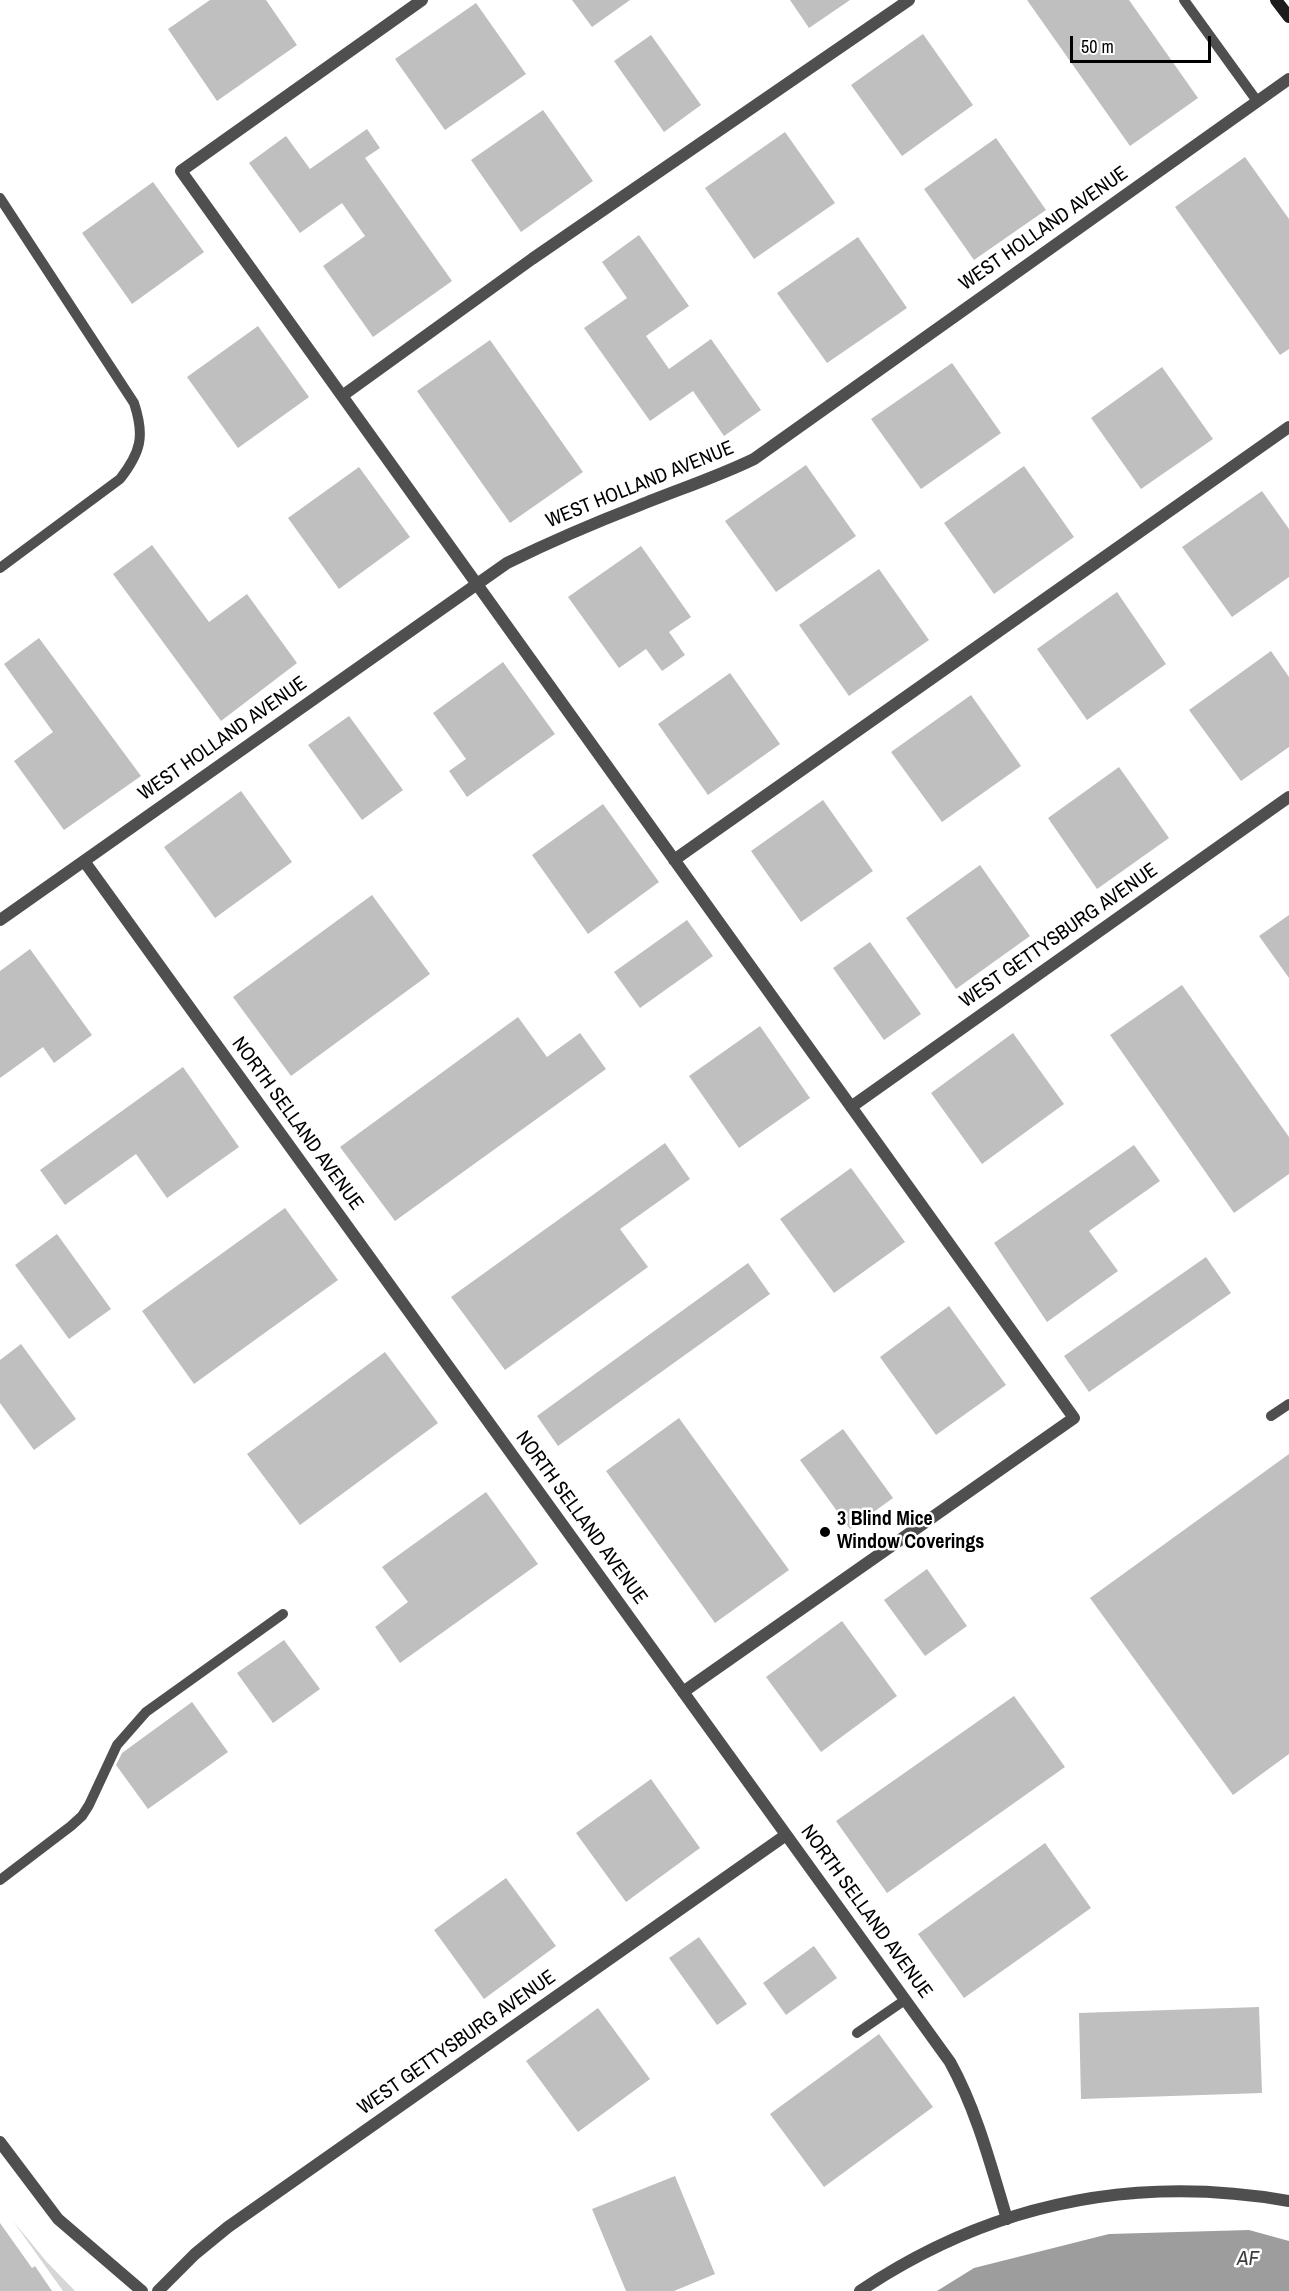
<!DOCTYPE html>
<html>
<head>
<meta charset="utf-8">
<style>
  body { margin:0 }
  #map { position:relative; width:1289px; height:2291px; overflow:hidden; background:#fff; font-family:"Archivo Narrow",sans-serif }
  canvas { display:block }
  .scale { position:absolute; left:1070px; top:36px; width:141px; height:27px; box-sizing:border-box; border:3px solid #000; border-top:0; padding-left:8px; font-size:18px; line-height:21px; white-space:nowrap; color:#000; -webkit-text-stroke:4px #fff; paint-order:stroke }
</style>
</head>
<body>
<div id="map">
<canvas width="1289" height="2291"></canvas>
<div class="scale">50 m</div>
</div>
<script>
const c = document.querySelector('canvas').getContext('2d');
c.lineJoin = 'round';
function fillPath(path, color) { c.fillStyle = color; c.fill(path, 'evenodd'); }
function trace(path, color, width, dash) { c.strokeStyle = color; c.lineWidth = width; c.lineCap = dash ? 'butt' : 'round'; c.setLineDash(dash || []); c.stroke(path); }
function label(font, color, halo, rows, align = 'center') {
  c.font = font + ' "Archivo Narrow",sans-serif'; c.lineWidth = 5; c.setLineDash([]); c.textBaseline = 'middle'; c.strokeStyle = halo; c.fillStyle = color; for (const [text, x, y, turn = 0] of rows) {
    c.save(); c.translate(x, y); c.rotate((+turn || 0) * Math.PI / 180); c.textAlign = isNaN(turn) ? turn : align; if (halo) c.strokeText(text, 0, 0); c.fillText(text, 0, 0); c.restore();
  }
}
fillPath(new Path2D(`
  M13,2221L46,2261L75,2291H63Z`), '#d6d6d6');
fillPath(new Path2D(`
  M1249,2230L1289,2241V2291H937L974,2268L1109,2234Z`), '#9d9d9d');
fillPath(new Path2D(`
  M210,0H266L297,45L217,101L168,29Z
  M572,0H630L592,27Z
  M790,0H850L809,28Z
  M1027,0H1129L1198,98L1130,146Z
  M476,3L526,74L445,130L395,59Z
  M923,34L973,105L902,156L851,85Z
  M651,35L701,105L664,132L614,61Z
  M543,110L593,181L521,232L471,160Z
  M367,129L380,148L365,158L452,281L373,337L323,266L365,236L342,203L300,233L249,163L286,136L310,169Z
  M785,132L835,203L754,259L705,188Z
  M996,138L1046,210L974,260L924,189Z
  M1245,157L1289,219V349L1280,355L1175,207Z
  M153,182L204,252L132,304L82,233Z
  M639,235L689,306L646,336L669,369L711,339L761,410L724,436L693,391L650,421L584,328L627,298L602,262Z
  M858,237L907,308L827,363L777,293Z
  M258,326L309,397L238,448L187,377Z
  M490,340L583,472L510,523L417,391Z
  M952,363L1001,433L921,489L871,419Z
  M1162,367L1213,439L1141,489L1091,418Z
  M806,465L856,536L776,592L725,521Z
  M1024,466L1074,537L994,594L944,523Z
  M359,467L410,537L339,589L288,518Z
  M1262,491L1289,529V577L1232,617L1182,547Z
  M152,545L209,622L247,594L297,663L221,721L113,574Z
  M641,546L691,617L669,632L685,655L662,671L646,649L619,668L568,597Z
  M879,569L929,640L849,696L799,625Z
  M1117,592L1166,664L1087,720L1037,649Z
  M39,638L141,776L64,830L14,761L53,732L4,664Z
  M1271,651L1289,677V747L1241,781L1189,710Z
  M503,662L555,734L467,797L449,771L466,759L433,713Z
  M730,673L780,744L708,795L658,724Z
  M971,695L1021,766L942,822L891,752Z
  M349,716L403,790L362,820L308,745Z
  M1119,767L1169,838L1097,889L1048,818Z
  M241,791L292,862L215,918L164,847Z
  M823,800L873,871L801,922L751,851Z
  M603,804L659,882L588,934L532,855Z
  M980,865L1030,936L956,989L906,918Z
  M372,895L430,974L291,1076L233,997Z
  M1289,915V978L1259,936Z
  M687,920L713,956L640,1008L614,972Z
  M870,942L921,1014L884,1040L833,968Z
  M30,949L92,1035L54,1063L43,1047L0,1078V971Z
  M1182,985L1289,1137V1174L1234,1213L1110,1035Z
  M518,1017L547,1057L580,1033L606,1069L395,1221L340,1147Z
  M760,1026L810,1098L739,1148L689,1076Z
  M1013,1033L1064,1104L982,1164L931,1093Z
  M183,1067L239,1147L167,1198L136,1154L65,1205L40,1170Z
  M665,1143L690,1179L620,1229L648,1267L505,1370L451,1297Z
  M1134,1145L1160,1181L1089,1231L1118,1271L1047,1322L994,1243Z
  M851,1168L905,1242L834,1293L780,1219Z
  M285,1208L338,1280L194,1384L142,1311Z
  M57,1234L111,1309L69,1339L15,1265Z
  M1206,1257L1231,1293L1089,1392L1064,1356Z
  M748,1263L770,1294L558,1446L537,1416Z
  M949,1306L1006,1385L936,1435L880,1357Z
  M21,1344L76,1419L34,1450L0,1403V1360Z
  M385,1352L438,1423L300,1525L247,1454Z
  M679,1418L789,1570L715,1623L606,1471Z
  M843,1429L893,1498L850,1529L800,1460Z
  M1289,1454V1754L1233,1795L1090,1598Z
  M486,1492L538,1564L400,1663L375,1627L408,1602L382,1567Z
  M927,1569L967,1626L925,1656L884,1600Z
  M842,1621L897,1696L821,1752L766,1677Z
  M284,1640L320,1689L273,1723L237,1673Z
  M1014,1696L1065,1767L887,1893L836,1821Z
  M192,1702L228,1752L148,1809L116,1765L122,1753Z
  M651,1779L700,1848L626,1902L576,1833Z
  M1045,1843L1091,1908L964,1998L918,1934Z
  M506,1878L556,1946L484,1999L434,1930Z
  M699,1937L747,2004L717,2025L669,1958Z
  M814,1946L837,1978L786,2015L763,1983Z
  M1259,2007L1262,2093L1081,2099L1079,2013Z
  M598,2008L650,2079L578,2132L526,2061Z
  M879,2034L933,2107L824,2187L770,2114Z
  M675,2176L715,2274L674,2291H626L592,2209Z
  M0,2223L32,2268L35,2266L52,2291H0Z`), '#bfbfbf');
trace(new Path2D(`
  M1184,0L1257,101
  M0,198L134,403C145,436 141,452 120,479L0,568
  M1271,1416L1289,1404
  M0,1880L71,1826L82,1816L89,1805L117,1745L146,1712L283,1614
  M857,2033L905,2000`), '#4f4f4f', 10);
trace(new Path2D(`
  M422,0L181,171L1074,1418L683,1692
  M342,396L532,259L909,0
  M674,860L1289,427
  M84,861L950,2062C977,2111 991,2166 1007,2219
  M0,920L507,563C550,542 594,523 638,506C677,490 717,477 754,459L1289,79
  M851,1107L1289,797
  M158,2291L195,2254L228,2227L786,1835`), '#4f4f4f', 12);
trace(new Path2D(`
  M0,2142L58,2219L142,2291
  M860,2291C991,2203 1134,2174 1289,2201`), '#4f4f4f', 12);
trace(new Path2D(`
  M1276,0L1289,17`), '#1c1c1c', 12);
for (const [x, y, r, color] of [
  [825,1532,6,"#000"]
]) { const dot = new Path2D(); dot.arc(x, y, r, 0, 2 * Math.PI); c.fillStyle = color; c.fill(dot); trace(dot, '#fff', 2); }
label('20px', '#000', '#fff', [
  ["WEST HOLLAND AVENUE",1044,229,-35],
  ["WEST HOLLAND AVENUE",640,485,-22],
  ["WEST HOLLAND AVENUE",223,739,-35],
  ["WEST GETTYSBURG AVENUE",1059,936,-35],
  ["NORTH SELLAND AVENUE",297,1124,54],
  ["NORTH SELLAND AVENUE",581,1518,54],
  ["NORTH SELLAND AVENUE",866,1912,54],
  ["WEST GETTYSBURG AVENUE",457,2043,-35]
]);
label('bold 20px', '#000', '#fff', [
  ["3 Blind Mice",837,1520],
  ["Window Coverings",837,1543]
], 'left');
label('italic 21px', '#3e3e3e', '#fff', [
  ["AF",1248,2259]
]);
</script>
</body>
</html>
